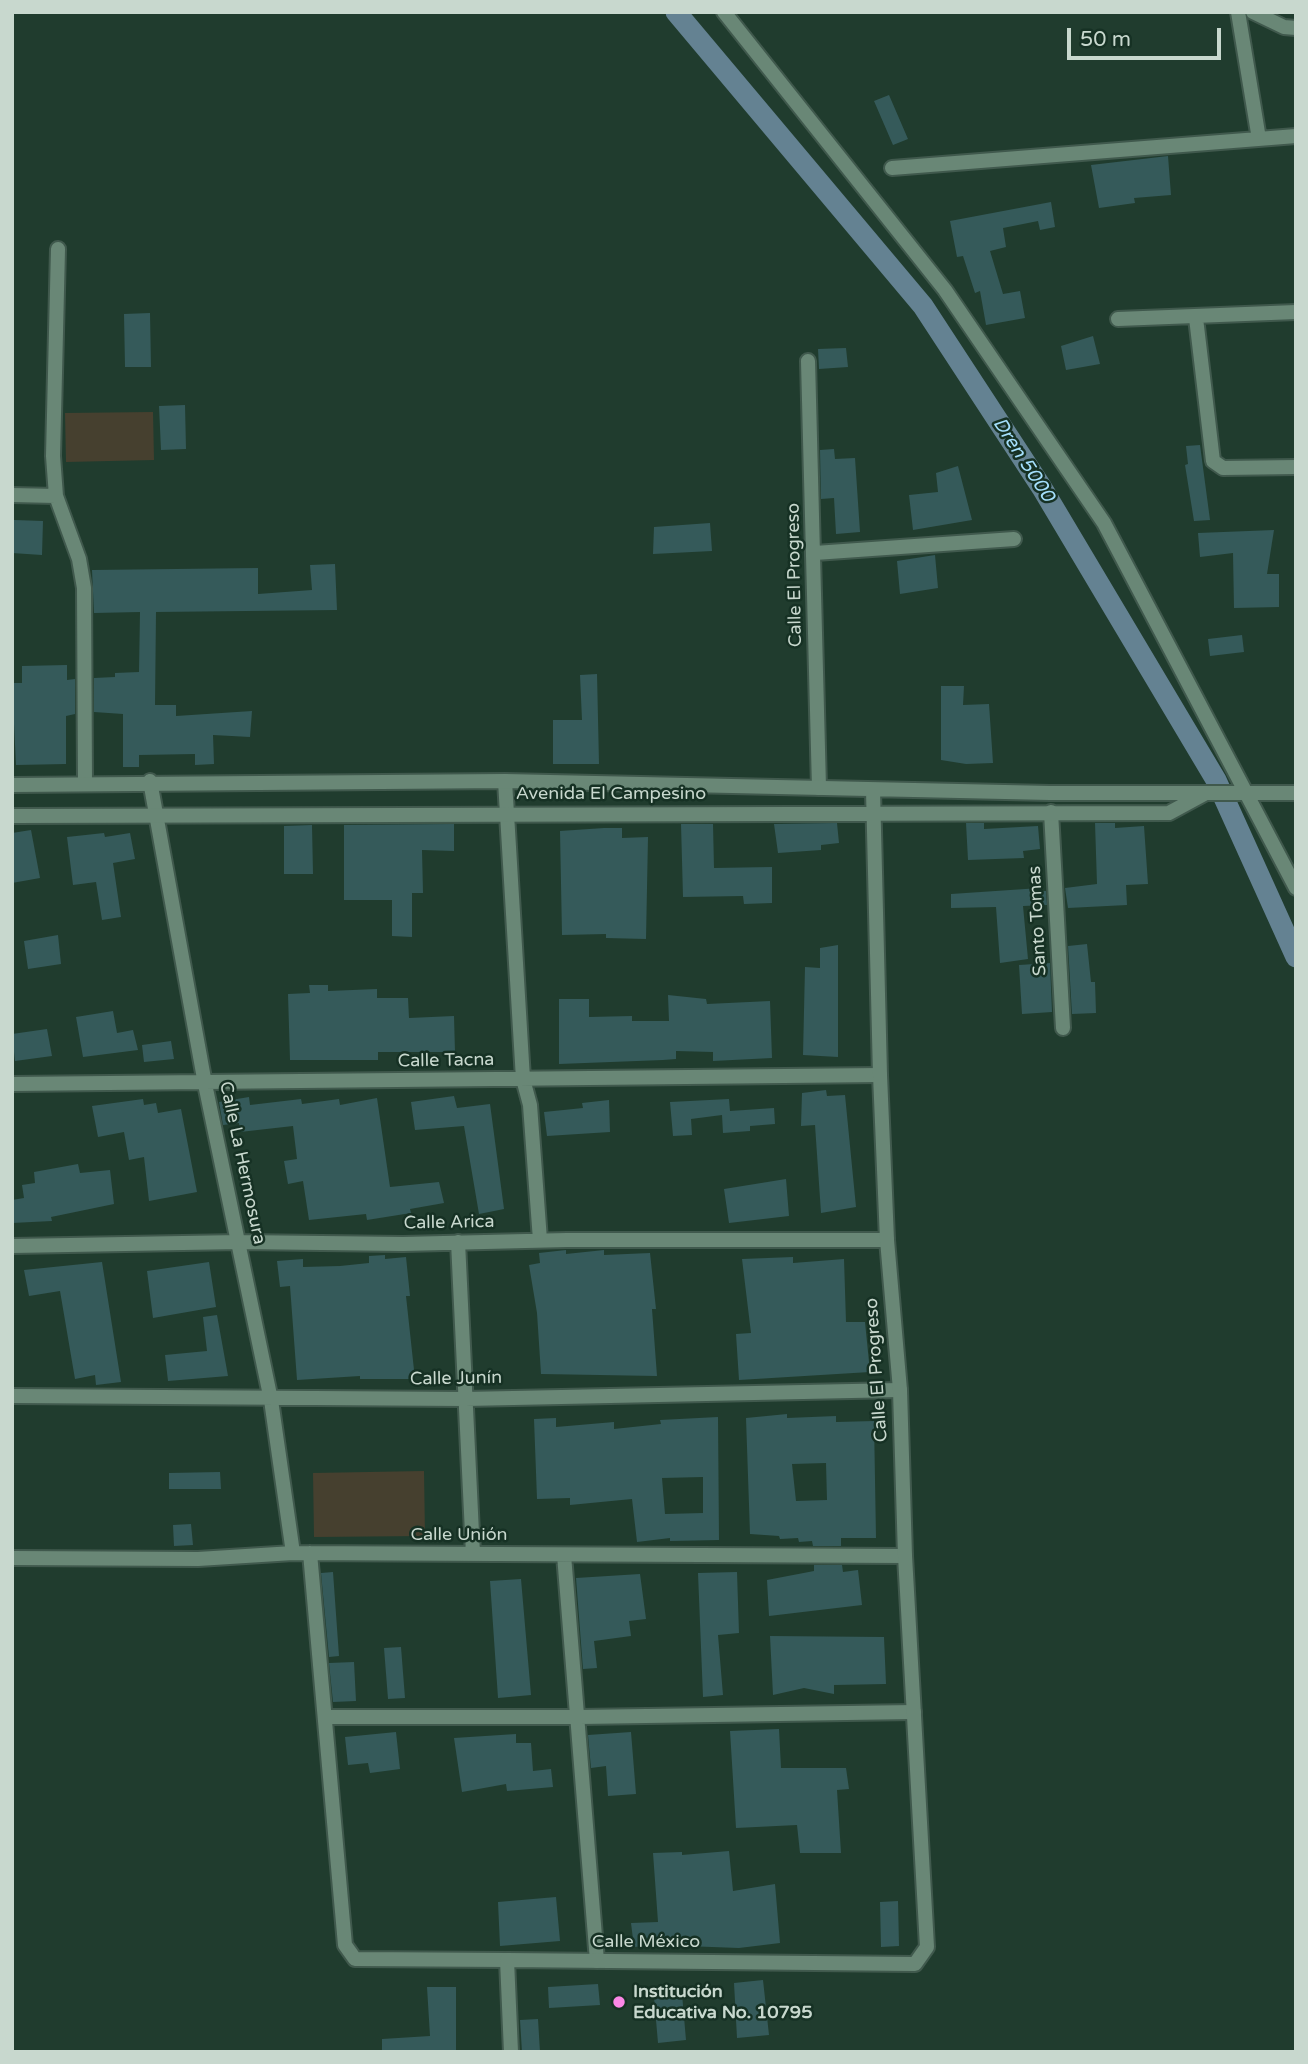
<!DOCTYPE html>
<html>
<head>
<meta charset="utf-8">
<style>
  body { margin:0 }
  #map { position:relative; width:1308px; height:2064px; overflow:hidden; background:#203c2e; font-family:"Varela Round",sans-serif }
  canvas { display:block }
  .frame { position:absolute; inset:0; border:14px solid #c8d8ce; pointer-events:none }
  .scale { position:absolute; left:1067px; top:28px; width:154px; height:32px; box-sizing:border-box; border:4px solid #c8d8ce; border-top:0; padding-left:9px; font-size:21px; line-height:24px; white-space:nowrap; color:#c8d8ce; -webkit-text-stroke:5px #163124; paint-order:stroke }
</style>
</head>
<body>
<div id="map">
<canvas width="1308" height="2064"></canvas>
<div class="frame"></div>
<div class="scale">50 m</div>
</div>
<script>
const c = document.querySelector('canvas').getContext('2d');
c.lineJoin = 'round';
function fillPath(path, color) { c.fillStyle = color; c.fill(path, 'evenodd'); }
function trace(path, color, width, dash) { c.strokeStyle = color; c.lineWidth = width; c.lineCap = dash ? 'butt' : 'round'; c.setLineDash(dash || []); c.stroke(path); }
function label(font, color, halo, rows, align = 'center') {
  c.font = font + ' "Varela Round",sans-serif'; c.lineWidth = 5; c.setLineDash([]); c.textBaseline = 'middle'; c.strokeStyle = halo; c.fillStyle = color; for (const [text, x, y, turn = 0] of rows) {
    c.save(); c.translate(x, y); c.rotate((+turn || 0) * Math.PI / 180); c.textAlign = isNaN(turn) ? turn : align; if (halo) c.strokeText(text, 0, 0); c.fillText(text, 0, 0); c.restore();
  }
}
fillPath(new Path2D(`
  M153,412L154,460L66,462L65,413Z
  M424,1471L425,1536L314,1537L313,1473Z`), '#46402f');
trace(new Path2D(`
  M676,12L923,306L1042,488L1216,780L1296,957`), '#648292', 21);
fillPath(new Path2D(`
  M889,95L908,139L893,145L874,101Z
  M1168,156L1171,195L1134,198L1135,203L1099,208L1091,165Z
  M1051,202L1055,227L1040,230L1038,221L1003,228L1006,247L990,251L1003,294L1020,291L1025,318L986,325L980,291L975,293L963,256L957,257L950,221Z
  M150,313L151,367H125L124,314Z
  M1093,336L1100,364L1066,370L1061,346Z
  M846,348L848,367L819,369L818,349Z
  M185,405L186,449L161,450L159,406Z
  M1200,445L1210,520L1194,521L1185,465L1188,464L1186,446Z
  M834,449L835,459L855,458L860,532L836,534L834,498L821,499L820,450Z
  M958,466L972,520L913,530L909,495L938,492L936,473Z
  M14,520L43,521L42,555L12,553Z
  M710,523L712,551L653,554L654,527Z
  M1274,530L1267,574H1279V607L1234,608L1233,553L1200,557L1198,533Z
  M935,555L938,588L900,594L897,561Z
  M335,564L337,610L156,612L155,705H176V716L252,711L250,737L213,735L214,764L195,765V754L139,755V767H123V714L94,712V678L115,677V673L139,672L140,612L94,613L92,570L258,568V594L312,590L310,565Z
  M1242,635L1244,652L1210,656L1208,639Z
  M67,665V680L75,679V714L66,716V764L16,765L12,683H22V666Z
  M597,674L599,764H553V720H582L580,675Z
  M941,686H964L963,705L989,704L993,763L966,764L941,760Z
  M837,823L839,843L821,845V850L778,853L774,824Z
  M966,823H984V829L1038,826L1040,849L1023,851L1024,858L968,860Z
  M1095,823H1115V828L1144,826L1148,884L1126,885L1127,905L1068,908L1065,888L1097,884Z
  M454,824V851L422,850L423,893H412V937L392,936V900H344V825Z
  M681,824H713L714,868L772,867V903L744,904L743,896L683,897Z
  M312,825L313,874H284V826Z
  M604,828H622V838L648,837L646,939L606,938V934L562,935L560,831Z
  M31,830L40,878L12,883V833Z
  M104,833L105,837L130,833L135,859L113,863L121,917L102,920L96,882L73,885L67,837Z
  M1040,888V891H1046L1047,905L1023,906L1028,959L1000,963L996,907L951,908V894Z
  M58,935L61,964L28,969L24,941Z
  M1087,944L1091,982H1095L1096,1013L1072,1014L1068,946Z
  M838,945V1057L803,1055L805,967L820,968V948Z
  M1050,963L1052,1012L1022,1014L1019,965Z
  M309,985H328V991L377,989V998H408L409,1018L454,1016L455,1052H378V1060H290L288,994L310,993Z
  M668,995L706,999L707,1004L770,1001L772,1058L713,1061V1052L676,1051V1059L663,1060L559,1064V999H589V1017L632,1016V1021H669Z
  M113,1011L117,1033L133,1030L138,1050L83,1057L76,1017Z
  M47,1029L52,1056L15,1061L12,1034Z
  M171,1041L174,1059L144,1062L142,1045Z
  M826,1090L827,1096L845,1095L856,1207L821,1213L815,1125L801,1126L802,1093Z
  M454,1096L457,1108L490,1104L504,1209L479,1214L464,1126L415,1130L411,1102Z
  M249,1097L250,1105L301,1099L302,1104L339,1099L340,1105L377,1098L390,1187L439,1182L444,1203L410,1209L411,1213L367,1220L366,1214L309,1220L303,1181L288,1184L284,1161L297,1159L293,1126L240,1132L239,1123L223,1125L219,1102Z
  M143,1099L144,1105L156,1103L158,1113L181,1109L197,1192L149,1201L144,1157L129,1160L124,1132L98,1137L92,1106Z
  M729,1099L730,1111L774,1108L775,1124L750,1126V1131L723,1133L722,1115L691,1119L692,1135L673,1136L670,1102Z
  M609,1100L610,1132L547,1136L544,1112L583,1108L582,1103Z
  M78,1164L80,1173L110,1170L114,1204L51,1217L52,1221L12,1223V1200L24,1198L22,1185L35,1183L34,1172Z
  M786,1179L789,1216L729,1223L724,1189Z
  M566,1250V1254L604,1250V1255L650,1253L656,1309H652L657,1376L541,1374L537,1313L529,1265L540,1263L539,1253Z
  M385,1255V1259L406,1257L410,1296H406L415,1379H360V1376L297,1380L290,1286L280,1287L277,1261L303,1259V1267L340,1266L369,1263V1256Z
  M793,1257V1263L844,1259L846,1322H865L870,1372L739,1380L736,1334L751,1333L742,1259Z
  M102,1262L121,1382L96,1385L95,1375L75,1379L60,1291L29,1296L24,1270Z
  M209,1262L216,1307L153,1318L147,1271Z
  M217,1315L228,1376L168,1381L165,1355L207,1351L203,1317Z
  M787,1414V1418L836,1416V1422L874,1421L876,1538H841V1546H813L812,1541L799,1542L798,1538L780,1539L779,1536L750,1534L746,1418ZM826,1463L827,1500L796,1501L792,1464Z
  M718,1417L719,1540L670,1541V1538L637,1542L632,1499L570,1505V1498L537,1499L534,1419L556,1418V1427L614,1422V1429L661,1424L660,1420ZM703,1477V1513L665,1514L662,1478Z
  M220,1472L221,1489H169V1473Z
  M191,1524L193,1545L174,1546L173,1525Z
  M814,1565H842L843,1572L858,1570L862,1605L769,1616L767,1580L814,1571Z
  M333,1572L339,1656L329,1657L321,1573Z
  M737,1572L739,1633L718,1635L723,1695L703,1697L698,1573Z
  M640,1574L646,1619L629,1621L631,1636L594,1641L597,1668L583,1669L576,1578Z
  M521,1579L531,1695L498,1698L490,1581Z
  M770,1636L884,1637L886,1684L834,1685V1694L804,1688L773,1695Z
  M401,1647L405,1698L388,1699L384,1648Z
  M354,1662L356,1701L333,1702L329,1663Z
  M779,1729L781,1768H846L849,1789L837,1790L841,1853H800L797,1825L736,1828L730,1731Z
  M396,1732L400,1769L370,1773L368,1763L348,1765L345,1737Z
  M631,1732L636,1794L608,1796L606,1766L591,1768L588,1735Z
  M516,1734V1743H531L533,1771L551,1769L553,1787L507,1791L506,1784L462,1792L454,1738Z
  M729,1851L733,1891L775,1884L780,1943L739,1948L685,1946L684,1943L634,1947L631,1923L658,1922L653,1853L682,1852V1855Z
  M556,1897L560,1941L500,1946L498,1902Z
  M898,1901L899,1946L881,1947L880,1902Z
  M763,1980L769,2035L737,2038L734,1983Z
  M598,1984L600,2005L549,2008L548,1987Z
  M427,1987H456V2052H382V2039L430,2036Z
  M682,1994L686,2040L658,2043L654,1997Z
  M538,2019L540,2052H522L520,2020Z`), '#355a5a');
const minor = new Path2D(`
  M1238,12L1259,139
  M1253,12L1284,27L1296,28
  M892,168L1296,136
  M1196,318L1213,461L1223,468L1296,467
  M1118,319L1296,312
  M808,361L819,788
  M12,495L56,496L79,559L84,588L85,783
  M56,496L53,456L58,249
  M815,553L1014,539
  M150,781L205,1084L271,1400L293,1553
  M505,781L523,1079L530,1105L540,1240
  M1051,812L1063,1028
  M12,1084L880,1075
  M458,1242L473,1554
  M12,1246L240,1242L403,1244L567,1240H887
  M12,1396L465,1399L900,1390
  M310,1553L345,1945L355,1959L507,1960
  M564,1555L597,1961
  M12,1558L198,1559L293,1553L905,1556
  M325,1717H580L914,1712`);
const tertiary = new Path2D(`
  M724,12L945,290L1104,523L1296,888
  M12,785L505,781L1050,793H1296
  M12,816L1169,813L1204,794
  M511,2052L507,1960L915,1964L927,1947L905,1556L900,1390L887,1240L880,1075L873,790`);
trace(minor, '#40594d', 18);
trace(tertiary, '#40594d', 18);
trace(minor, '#698776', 14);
trace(tertiary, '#698776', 14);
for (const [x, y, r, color] of [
  [619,2002,7,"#fb87e6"]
]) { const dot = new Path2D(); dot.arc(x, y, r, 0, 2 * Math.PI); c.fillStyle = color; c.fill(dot); trace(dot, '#163124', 2.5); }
label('18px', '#c8d8ce', '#163124', [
  ["Calle El Progreso",795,575,-91],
  ["Avenida El Campesino",611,794],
  ["Santo Tomas",1038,921,-93],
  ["Calle Tacna",446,1061,-1],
  ["Calle La Hermosura",242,1163,78],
  ["Calle Arica",449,1223,-1],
  ["Calle El Progreso",877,1370,-94],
  ["Calle Junín",456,1379,-1],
  ["Calle Unión",459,1535],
  ["Calle México",646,1942]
]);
label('bold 18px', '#c8d8ce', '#163124', [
  ["Institución",633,1992],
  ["Educativa No. 10795",633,2013]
], 'left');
label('italic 19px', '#a5dffc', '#163124', [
  ["Dren 5000",1023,460,57]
]);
</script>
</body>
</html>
